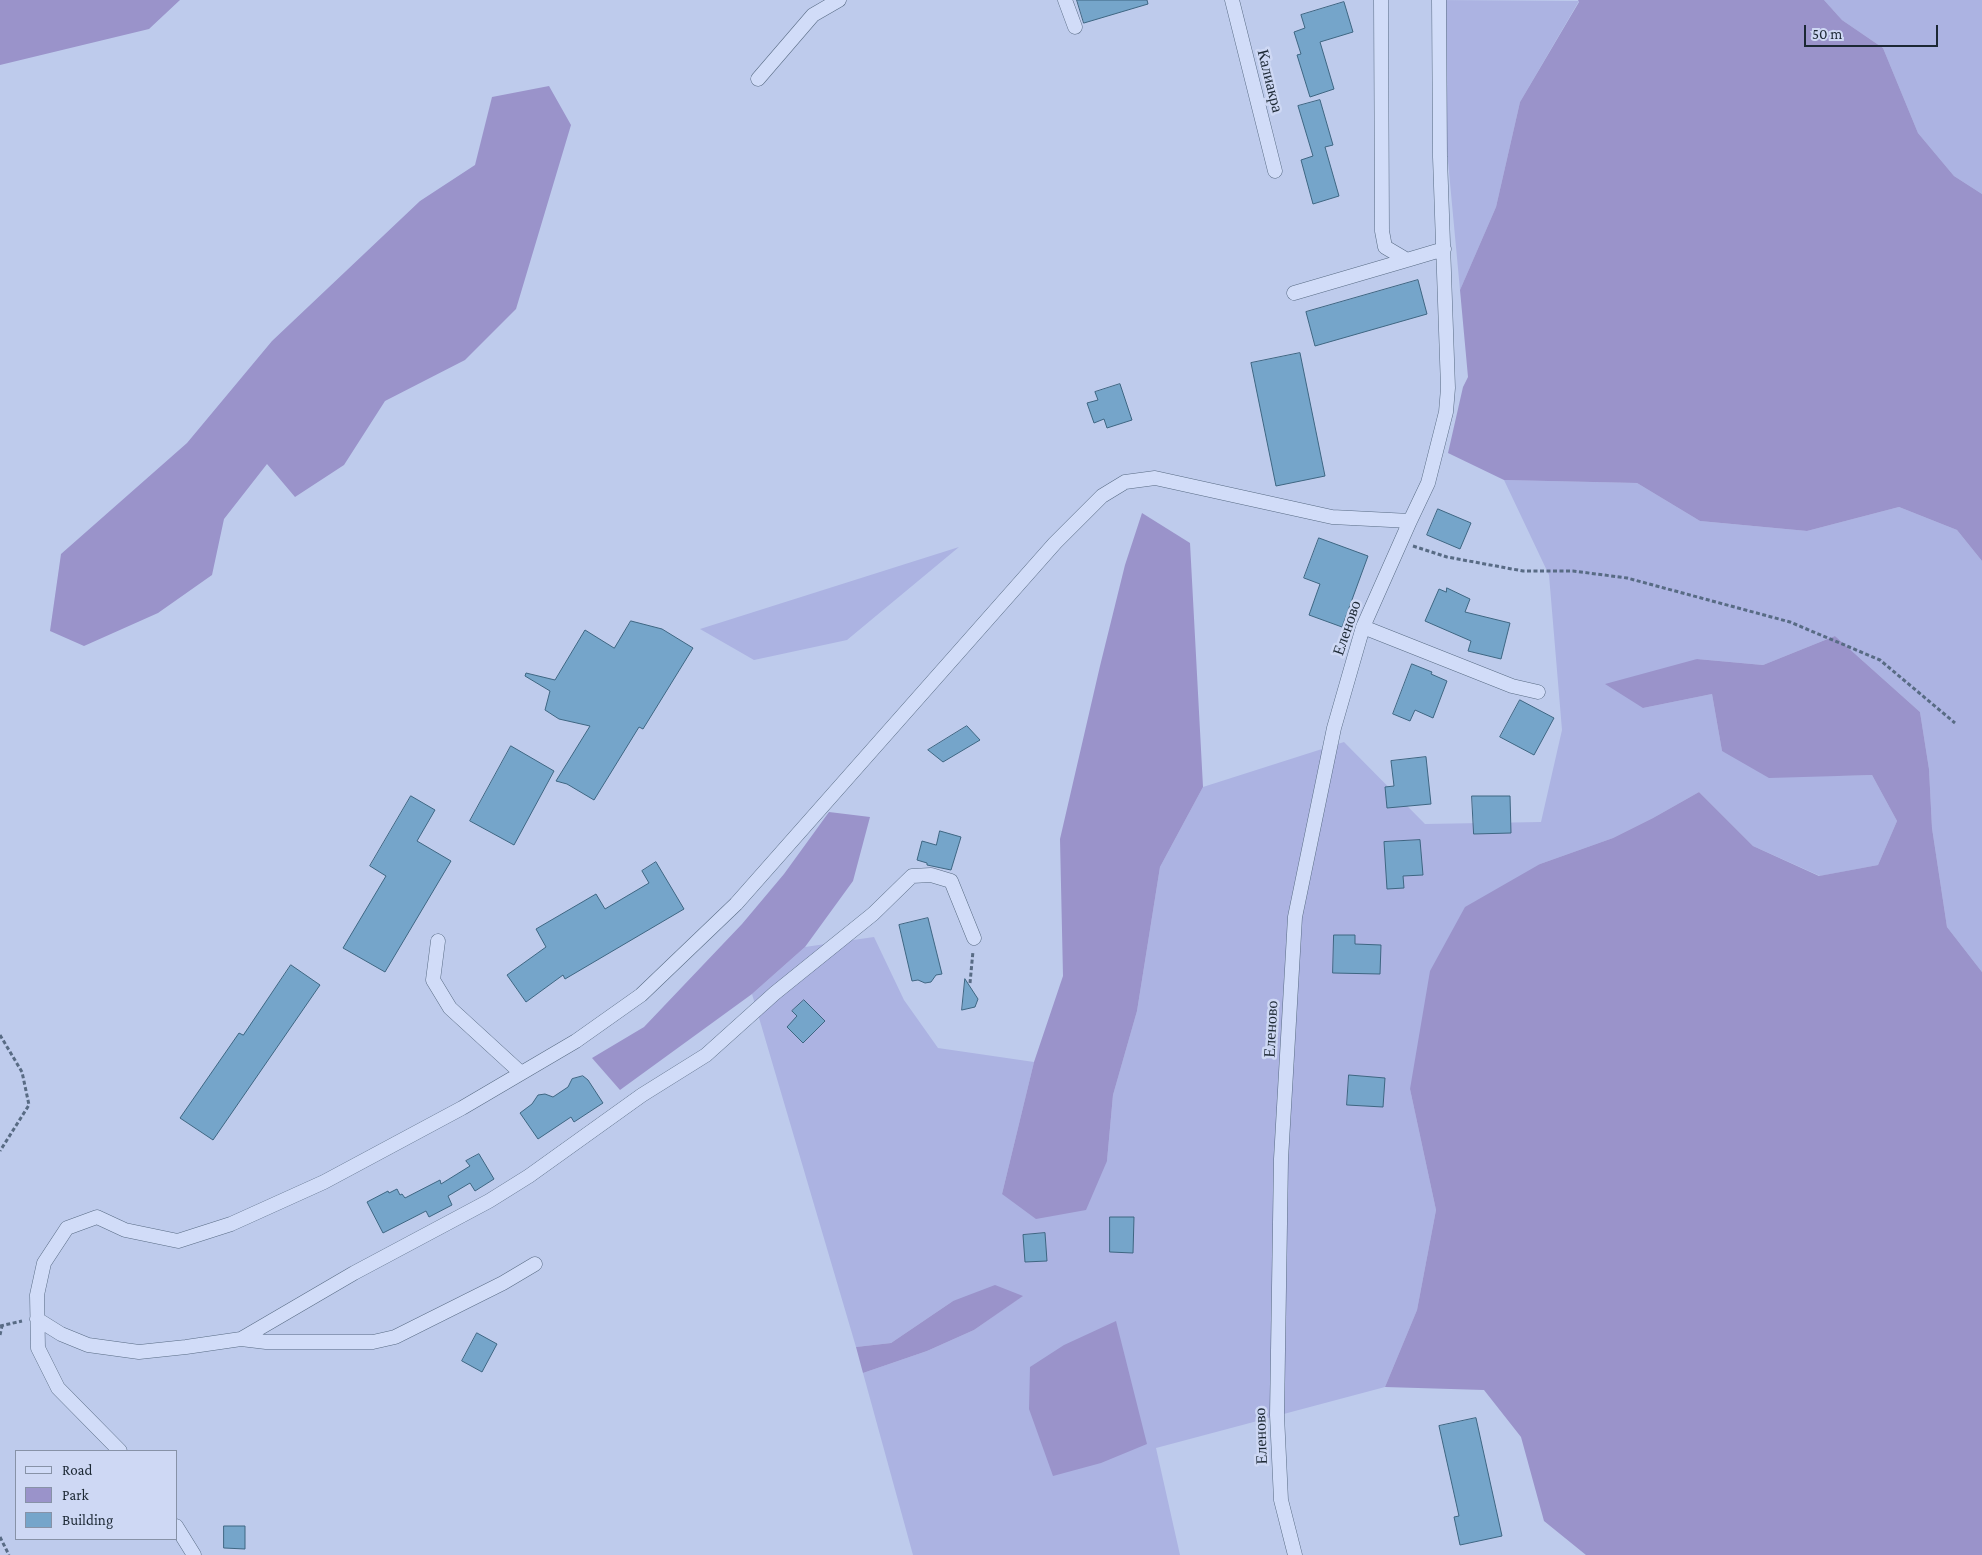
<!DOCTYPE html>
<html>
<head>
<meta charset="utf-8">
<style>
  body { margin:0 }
  #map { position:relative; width:1982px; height:1555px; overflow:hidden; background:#becbec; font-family:"Crimson Pro",serif }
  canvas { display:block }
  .legend { position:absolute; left:15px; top:1450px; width:162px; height:90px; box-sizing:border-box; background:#ced8f4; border:1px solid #8792a7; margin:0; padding:6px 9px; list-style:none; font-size:15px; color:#1c2834 }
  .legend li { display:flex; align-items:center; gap:10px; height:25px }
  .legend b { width:25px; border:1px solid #8792a7 }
  .scale { position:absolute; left:1804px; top:25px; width:134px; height:22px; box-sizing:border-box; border:2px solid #1c2834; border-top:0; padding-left:6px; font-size:15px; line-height:18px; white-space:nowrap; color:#1c2834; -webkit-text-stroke:4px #ced8f4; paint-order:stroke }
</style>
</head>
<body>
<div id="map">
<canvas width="1982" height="1555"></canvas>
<ul class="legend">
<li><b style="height:6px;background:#d1dcf8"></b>Road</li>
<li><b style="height:14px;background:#9a93ca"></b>Park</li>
<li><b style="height:14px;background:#75a5ca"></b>Building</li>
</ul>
<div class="scale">50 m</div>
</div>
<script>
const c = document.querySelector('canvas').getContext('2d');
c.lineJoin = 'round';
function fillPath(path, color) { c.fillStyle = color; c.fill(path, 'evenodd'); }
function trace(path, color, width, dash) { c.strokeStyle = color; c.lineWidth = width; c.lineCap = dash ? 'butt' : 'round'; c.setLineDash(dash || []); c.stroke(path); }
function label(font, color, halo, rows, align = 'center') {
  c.font = font + ' "Crimson Pro",serif'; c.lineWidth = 5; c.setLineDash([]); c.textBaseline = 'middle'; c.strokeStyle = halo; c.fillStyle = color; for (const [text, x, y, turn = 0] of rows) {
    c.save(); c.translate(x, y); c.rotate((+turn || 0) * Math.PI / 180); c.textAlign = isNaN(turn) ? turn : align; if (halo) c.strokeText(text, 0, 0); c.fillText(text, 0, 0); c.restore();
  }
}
fillPath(new Path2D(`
  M1433,0L1579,1L1520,102L1496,207L1460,290Z
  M1824,0H1982V194L1954,176L1918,133L1883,48L1842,20Z
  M1504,480L1637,483L1700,521L1807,531L1899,507L1957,530L1982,561V972L1947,927L1932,828L1929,769L1920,712L1835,636L1763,665L1697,659L1643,708L1712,694L1722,751L1826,776L1872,775L1897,821L1878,865L1820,876L1753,846L1699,792L1653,818L1613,838L1540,864L1410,1089L1436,1210L1417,1310L1385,1387L1156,1448L1180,1555H913L863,1373L927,1351L974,1330L1022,1296L953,1301L891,1343L856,1347L752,994L805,947L874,937L904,1000L938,1048L1034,1062L1002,1194L1107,1161L1113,1095L1137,1011L1160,867L1203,787L1344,742L1425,824L1541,822L1562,730L1549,575Z
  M959,547L847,640L754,660L700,629Z`), '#acb3e2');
fillPath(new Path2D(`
  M0,0H180L149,29L0,65Z
  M1578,0H1824L1842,20L1883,48L1918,133L1954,176L1982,194V561L1957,530L1899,507L1807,531L1700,521L1637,483L1504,480L1448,453L1463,387L1468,377L1460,290L1496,207L1520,102L1579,2Z
  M549,86L571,125L516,309L465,360L385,401L344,465L295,497L267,464L224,519L212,575L158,613L84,646L50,631L61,554L187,443L272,341L420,201L475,165L492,97Z
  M1142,513L1190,543L1203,787L1160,867L1137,1011L1113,1095L1107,1161L1086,1210L1036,1219L1002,1194L1034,1062L1063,976L1060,839L1100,666L1125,565Z
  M1835,636L1920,712L1929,769L1932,828L1947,927L1982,972V1555H1586L1544,1521L1521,1437L1484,1390L1385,1387L1417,1310L1436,1210L1410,1089L1430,971L1465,907L1540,864L1613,838L1653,818L1699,792L1753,846L1819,876L1878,865L1897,821L1872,775L1769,778L1722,751L1712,694L1643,708L1605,684L1697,659L1763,665Z
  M829,812L870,817L853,881L805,947L752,994L620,1090L592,1058L644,1027L742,924L784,874Z
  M995,1285L1023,1296L974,1330L927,1351L863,1373L856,1347L891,1343L953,1301Z
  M1116,1321L1147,1444L1101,1463L1053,1476L1029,1409L1030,1367L1064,1345Z`), '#9a93ca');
const building = new Path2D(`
  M1077,0H1147L1148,4L1084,23Z
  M1344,2L1353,32L1320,42L1334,89L1310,97L1297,55L1301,54L1294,32L1305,28L1301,15Z
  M1320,100L1333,145L1325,147L1339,196L1313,204L1301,160L1313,156L1298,106Z
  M1418,280L1427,314L1315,346L1306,312Z
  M1300,353L1325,476L1276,486L1251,363Z
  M1120,384L1132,420L1107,428L1104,419L1094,423L1087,403L1098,400L1095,392Z
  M1438,509L1471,523L1460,549L1427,535Z
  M1319,538L1368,556L1342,627L1309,615L1320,584L1304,578Z
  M1447,588L1470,599L1465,612L1510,623L1501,659L1468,651L1471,641L1425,621L1439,589L1446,592Z
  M631,621L662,629L693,648L643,729L639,727L594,800L567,784L556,781L590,726L559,719L545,710L550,691L525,676L526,673L555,680L585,630L614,648Z
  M1412,664L1432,672L1431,674L1447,681L1433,718L1415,710L1410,721L1393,714Z
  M1520,700L1554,718L1534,755L1500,737Z
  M967,726L980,740L943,762L928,750Z
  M511,746L554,771L514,845L470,821Z
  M1426,757L1431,804L1387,808L1385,787L1394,786L1391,761Z
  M411,796L435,810L417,841L451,861L385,972L343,948L386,876L370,866Z
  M1472,796H1510L1511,833L1474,834Z
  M940,831L961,837L951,870L927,865V863L917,860L922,841L936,845Z
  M1420,840L1423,875L1403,876L1404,888L1387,889L1384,842Z
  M656,862L684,909L565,979L563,975L526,1002L507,975L546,947L536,929L596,894L605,909L649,883L642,871Z
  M928,918L942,974L936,975L931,982L925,983L918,980L912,981L899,925Z
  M1334,935H1355V944L1381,945L1380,974L1333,973Z
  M291,965L320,985L213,1140L180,1118L239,1033L243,1035Z
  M965,979L978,999L975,1007L962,1010Z
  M804,1000L825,1021L803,1043L787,1027L797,1016L792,1011Z
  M1349,1075L1385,1078L1383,1107L1347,1105Z
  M583,1076L588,1080L603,1103L574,1122L571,1117L538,1139L520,1113L532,1104L538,1095L545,1094L553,1097L568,1087L572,1079Z
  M479,1154L494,1179L475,1191L470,1183L448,1196L452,1205L429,1217L426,1211L383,1233L367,1202L388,1191L389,1193L397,1189L400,1195L402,1194L405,1198L440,1180L441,1184L470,1166L466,1161Z
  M1110,1217H1134L1133,1253L1110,1252Z
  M1045,1233L1047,1261L1025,1262L1023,1235Z
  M477,1333L497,1344L482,1372L462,1361Z
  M1476,1418L1502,1536L1460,1545L1454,1517L1459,1516L1439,1426Z
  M224,1526H245V1549L224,1548Z`);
fillPath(building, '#75a5ca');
trace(building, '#3e6682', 1);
const street = new Path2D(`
  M1065,0L1075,27
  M1232,0L1275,171
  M1381,0L1382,231L1385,247L1407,260L1444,249
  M758,79L813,15L839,0
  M1294,293L1407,260
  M1363,627L1512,686L1538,692
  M438,941L433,980L450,1008L521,1073
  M37,1319L61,1334L88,1345L139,1352L186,1347L241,1339L266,1342H373L395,1337L503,1283L535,1264
  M241,1339L354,1273L489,1201L529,1176L642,1095L706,1055L775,993L873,914L912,876L931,875L951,881L974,938
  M120,1451L58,1388L38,1348L37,1295L44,1263L67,1228L97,1217L125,1230L178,1241L231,1224L324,1182L462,1108L576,1041L641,995L736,904L1055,543L1102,496L1125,482L1155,478L1332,517L1410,521L1428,483L1446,412L1448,388L1440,157L1439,0
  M176,1526L194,1555
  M1295,1555L1281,1500L1277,1415L1281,1159L1295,917L1334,728L1363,627L1410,521`);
trace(street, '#586b84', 15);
trace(new Path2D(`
  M1413,546L1447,557L1523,571H1573L1627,578L1790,622L1880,660L1955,723
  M970,983L973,951
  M0,1035L22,1072L29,1105L0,1151
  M0,1326L22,1321
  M0,1335L2,1326
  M0,1537L9,1555`), '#586b84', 3, [4, 2.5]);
trace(street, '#d1dcf8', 14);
label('16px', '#1c2834', '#ced8f4', [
  ["Калиакра",1270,81,76],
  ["Еленово",1347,628,-71],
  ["Еленово",1271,1029,-87],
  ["Еленово",1261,1436,-92]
]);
</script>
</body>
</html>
